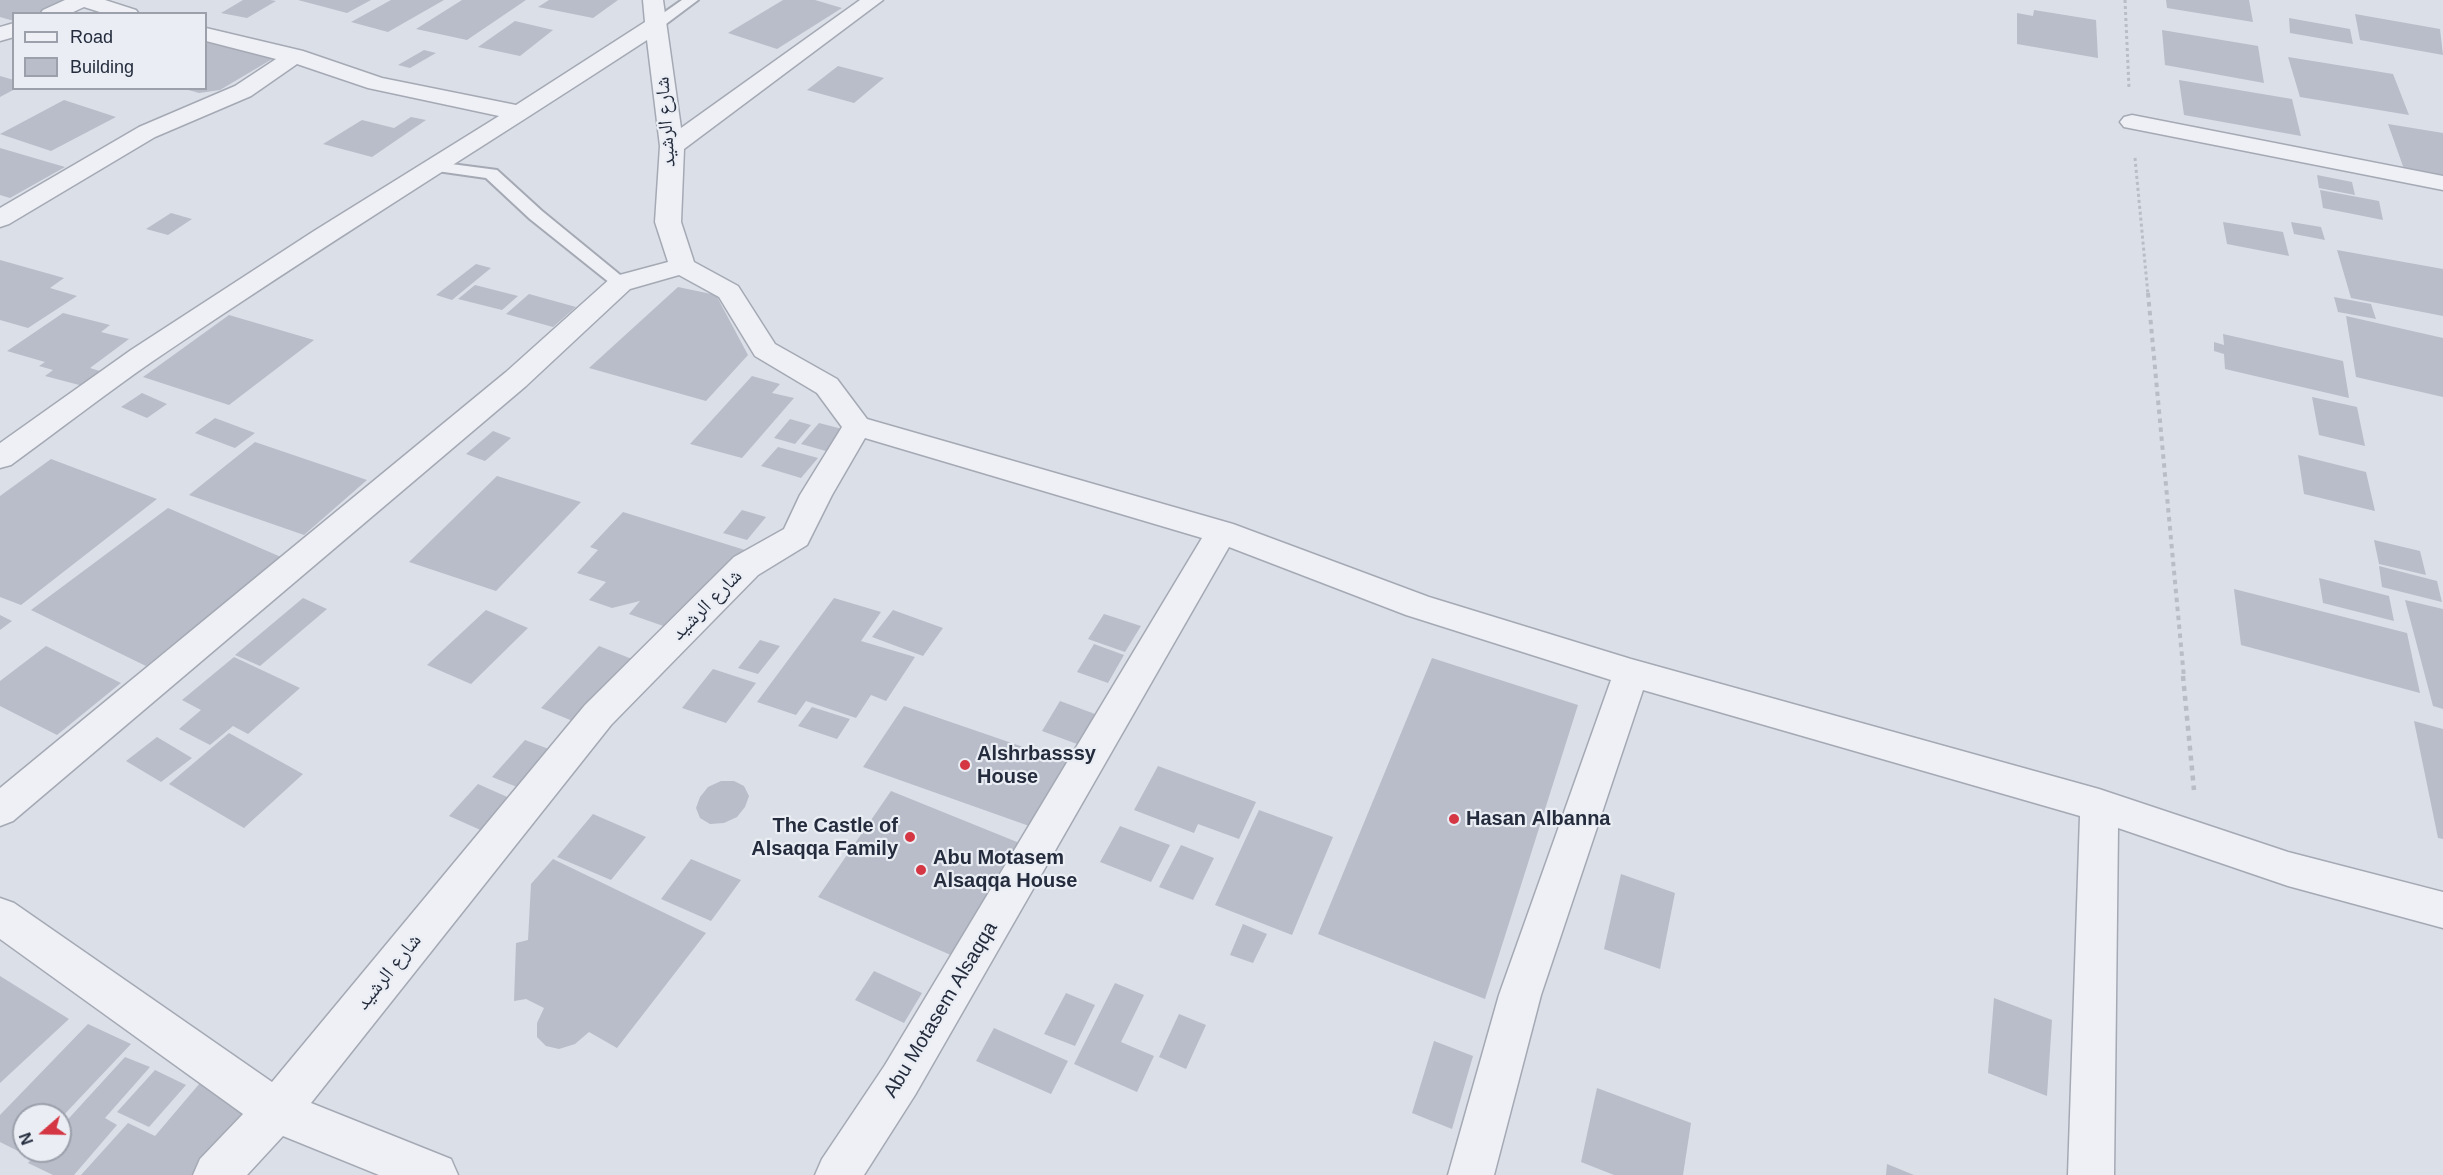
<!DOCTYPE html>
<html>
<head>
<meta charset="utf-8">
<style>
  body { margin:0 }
  #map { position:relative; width:2443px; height:1175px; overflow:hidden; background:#dbdfe7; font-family:Arial,sans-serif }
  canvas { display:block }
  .legend { position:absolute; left:12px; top:12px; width:195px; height:78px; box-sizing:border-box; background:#eaeef4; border:2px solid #9ba0ab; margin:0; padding:8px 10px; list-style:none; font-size:18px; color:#242c3d }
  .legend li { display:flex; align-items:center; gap:12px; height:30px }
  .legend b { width:30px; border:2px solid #9ba0ab }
  .north { position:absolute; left:12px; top:1103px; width:60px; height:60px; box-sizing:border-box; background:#eaeef4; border:2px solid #9ba0ab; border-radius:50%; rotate:250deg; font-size:16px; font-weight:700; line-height:24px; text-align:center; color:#242c3d }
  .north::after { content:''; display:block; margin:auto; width:21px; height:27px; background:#d53643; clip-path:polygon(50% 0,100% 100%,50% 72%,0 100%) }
</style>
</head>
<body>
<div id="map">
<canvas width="2443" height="1175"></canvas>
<ul class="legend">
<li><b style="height:8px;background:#eef0f5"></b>Road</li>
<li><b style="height:16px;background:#b8bdc9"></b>Building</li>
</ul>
<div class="north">N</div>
</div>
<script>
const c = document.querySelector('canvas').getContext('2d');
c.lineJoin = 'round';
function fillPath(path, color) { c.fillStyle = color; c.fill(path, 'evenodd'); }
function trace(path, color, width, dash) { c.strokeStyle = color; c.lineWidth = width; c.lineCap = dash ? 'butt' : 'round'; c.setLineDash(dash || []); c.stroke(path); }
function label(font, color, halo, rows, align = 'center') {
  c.font = font + ' Arial,"Noto Naskh Arabic",sans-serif'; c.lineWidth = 4.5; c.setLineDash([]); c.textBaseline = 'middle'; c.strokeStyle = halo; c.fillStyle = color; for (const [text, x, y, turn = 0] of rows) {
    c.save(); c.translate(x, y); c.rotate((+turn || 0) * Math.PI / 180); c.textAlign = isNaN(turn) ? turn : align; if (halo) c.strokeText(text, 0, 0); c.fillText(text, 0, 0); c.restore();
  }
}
fillPath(new Path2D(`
  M0,0H70L39,14H14V21L0,17Z
  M243,0H270L276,1L247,18L221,13Z
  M298,0H371L347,13Z
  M391,0H444L388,32L351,22Z
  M462,0H526L467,40L416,29Z
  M549,0H618L593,18L538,7Z
  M783,0H815L842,8L777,49L728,33Z
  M2166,0H2249L2253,22L2167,8Z
  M2034,10L2096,20L2098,58L2017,44V13L2033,16Z
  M2355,14L2440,29L2443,55L2360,40Z
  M2289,18L2350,29L2353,44L2290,33Z
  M515,21L553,30L520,56L478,47Z
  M2162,30L2258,46L2264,83L2165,65Z
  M206,35L279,55L220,90L199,93L185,89L206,88Z
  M424,50L436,53L410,68L398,65Z
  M2288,57L2393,74L2409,115L2300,97Z
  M838,66L884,78L854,103L807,90Z
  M0,76L14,80V88H17L0,97Z
  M2179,80L2292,99L2301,136L2184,115Z
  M64,100L116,117L51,151L0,134Z
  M411,117L426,120L372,157L323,144L362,120L394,128Z
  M2388,124L2443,133V176L2404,169Z
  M0,148L65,167L10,198L0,195Z
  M2317,175L2352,182L2355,195L2319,188Z
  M2320,190L2379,201L2383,220L2323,208Z
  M171,213L192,219L168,235L146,229Z
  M2223,222L2283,232L2289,256L2227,244Z
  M2291,222L2321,227L2325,240L2294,234Z
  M2337,250L2443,269V316L2351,298Z
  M0,260L64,278L50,288L77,296L28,328L0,320Z
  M476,264L491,268L452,300L436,295Z
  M475,285L518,296L502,310L458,299Z
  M678,287L716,295L748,355L706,401L589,368Z
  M529,294L576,307L553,327L506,314Z
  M2334,297L2371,304L2376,319L2338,312Z
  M63,313L110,325L101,332L129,339L90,368L103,372L83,386L45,376L53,370L39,366L45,362L7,351Z
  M229,315L314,340L229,405L143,377Z
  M2346,316L2443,338V397L2356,377Z
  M2223,334L2343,361L2349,398L2225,369L2224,354L2214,351V342L2224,345Z
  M752,376L780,384L772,393L794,398L742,458L690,444Z
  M142,393L167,404L147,418L121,407Z
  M2312,397L2357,407L2365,446L2319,435Z
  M215,418L255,433L235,448L195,433Z
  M790,419L811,425L795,444L774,438Z
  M819,423L850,431L833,453L801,444Z
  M493,431L511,438L485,461L466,454Z
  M255,442L367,480L304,535L189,495Z
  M778,447L818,458L801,478L761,466Z
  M2298,455L2366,472L2375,511L2304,494Z
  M51,459L157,499L21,605L0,597V496Z
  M497,476L581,502L496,591L409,562Z
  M168,508L281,557L146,666L31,610Z
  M742,510L766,517L747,540L723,533Z
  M623,512L745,550L719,581L711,578L669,628L629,614L640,601L612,608L589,600L606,582L577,573L598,550L590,547Z
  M2374,540L2420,551L2426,575L2379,564Z
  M2379,566L2437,581L2442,602L2382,587Z
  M2319,578L2389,596L2394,621L2323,603Z
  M2234,589L2407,633L2420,693L2241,645Z
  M303,598L327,609L260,666L235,655Z
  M834,598L881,612L861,641L915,657L886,701L871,695L856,718L806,701L796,715L757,702Z
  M2405,600L2443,609V709L2433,706Z
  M486,610L528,628L471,684L427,665Z
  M893,610L943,628L923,656L872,637Z
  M1104,614L1141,626L1125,652L1088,639Z
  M0,615L12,621L0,630Z
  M760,640L780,646L758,674L738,668Z
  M1094,644L1124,655L1108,683L1077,672Z
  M46,646L121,683L57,735L0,706V681Z
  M599,646L637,661L580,724L541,708Z
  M234,657L300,688L248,734L233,726L210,745L179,729L201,710L182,700Z
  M1432,658L1578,705L1485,999L1318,934Z
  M713,669L756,683L726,723L682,708Z
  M1060,701L1095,714L1077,744L1042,731Z
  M904,706L1067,762L1032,827L863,767Z
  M812,707L850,719L837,739L798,726Z
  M2414,721L2443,729V839L2438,838Z
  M229,733L303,774L244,828L169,784Z
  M157,737L192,758L161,782L126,761Z
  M525,740L554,751L522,789L492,777Z
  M1158,766L1256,802L1239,839L1198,824L1194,833L1134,810Z
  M721,781H734L744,786L749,796L745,807L737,817L724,823L710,824L700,818L696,808L700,797L708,787Z
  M478,784L514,800L485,832L449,816Z
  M891,791L1022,844L953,956L818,897Z
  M1259,810L1333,837L1292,935L1215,905Z
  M593,814L646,837L611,880L557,857Z
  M1120,826L1170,845L1151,882L1100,862Z
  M1181,845L1214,858L1193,900L1159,887Z
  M553,859L706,933L617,1048L589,1032L575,1044L559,1049L546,1046L537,1037V1023L544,1008L526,999L514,1001L516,943L528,940L531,884Z
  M691,859L741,880L711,921L661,899Z
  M1621,874L1675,893L1660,969L1604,949Z
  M1243,924L1267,934L1253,963L1230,955Z
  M874,971L922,993L904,1023L855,1000Z
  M0,976L69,1019L0,1083Z
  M1115,983L1144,995L1121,1042L1154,1056L1137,1092L1074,1064Z
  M1066,993L1095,1005L1075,1046L1044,1034Z
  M1994,998L2052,1020L2047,1096L1988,1073Z
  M1179,1014L1206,1025L1186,1069L1159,1057Z
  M88,1024L131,1044L60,1119V1115H24V1151H30L26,1155L0,1142V1115Z
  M994,1028L1068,1061L1051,1094L976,1061Z
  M1434,1041L1473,1056L1452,1129L1412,1113Z
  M125,1057L150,1067L105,1118L117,1125L74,1175H53L28,1163L39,1151H60V1128Z
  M155,1070L186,1085L149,1127L117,1112Z
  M200,1083L251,1107L194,1175H81L128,1123L155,1136Z
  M1597,1088L1691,1123L1683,1175H1614L1581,1162Z
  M1887,1164L1914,1175H1886Z`), '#b8bdc9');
const lane = new Path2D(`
  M682,0H698L662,27H652L650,24L652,21Z
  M436,162L497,170L542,211L630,283L627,287H615L530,219L486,178L430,170L428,167L430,164Z`);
const street = new Path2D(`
  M65,0H105L136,10L139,14H106L84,7L69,14H40L43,10Z
  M643,0H663L681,128L860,0H883L684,149L681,222L694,262L738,286L775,344L837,379L867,419L1233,524L1429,597L1631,659L2099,789L2288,852L2443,892V928L2288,886L2118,828L2114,1175H2068L2080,816L1643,690L1541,995L1494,1175H1448L1499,995L1611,680L1406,615L1229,547L915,1095L864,1175H815L822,1159L885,1065L1202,538L865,438L832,495L807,545L758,575L611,725L311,1103L451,1159L458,1175H379L283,1136L247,1175H193L200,1159L243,1114L0,939V898L14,903L272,1082L585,705L734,557L784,529L800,495L842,427L817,393L755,356L719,297L679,275L630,289L526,386L13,821L0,826V788L506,372L612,277L668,262L655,222L660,146L647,40C483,147 316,250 153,361C105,394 58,431 11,465L0,468V443L131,350L314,231L499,116L368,88L297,64L251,96L155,137L9,224L0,227V208L139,127L235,86L276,59L206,41V28L303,51L382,78L516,105L645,22Z
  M14,23V37L0,41V27Z
  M2132,115L2443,176V190L2124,127L2120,122L2124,117Z`);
trace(lane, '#a4a9b4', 4);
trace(street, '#a4a9b4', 3);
trace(new Path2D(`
  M2125,0L2129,88
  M2135,158L2148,295`), '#b9bdc5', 3, [3, 3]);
trace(new Path2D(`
  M2148,293L2184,678`), '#b9bdc5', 4, [4.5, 4.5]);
trace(new Path2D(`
  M2183,676L2194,790`), '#b9bdc5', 4.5, [5, 5]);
fillPath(lane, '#eef0f5');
fillPath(street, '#eef0f5');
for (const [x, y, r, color] of [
  [965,765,6,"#d53643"],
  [1454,819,6,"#d53643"],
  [910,837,6,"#d53643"],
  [921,870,6,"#d53643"]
]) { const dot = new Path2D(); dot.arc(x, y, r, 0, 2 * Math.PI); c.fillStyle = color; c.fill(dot); trace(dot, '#eaeef4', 2); }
label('20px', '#242c3d', '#eaeef4', [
  ["شارع الرشيد",666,122,-94],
  ["شارع الرشيد",707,605,-45],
  ["شارع الرشيد",389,972,-51],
  ["Abu Motasem Alsaqqa",941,1010,-59]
]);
label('bold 20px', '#242c3d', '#eaeef4', [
  ["Alshrbasssy",977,754],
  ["House",977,777],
  ["Hasan Albanna",1466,819],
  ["The Castle of",898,826,"right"],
  ["Alsaqqa Family",898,849,"right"],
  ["Abu Motasem",933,858],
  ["Alsaqqa House",933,881]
], 'left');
</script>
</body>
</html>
